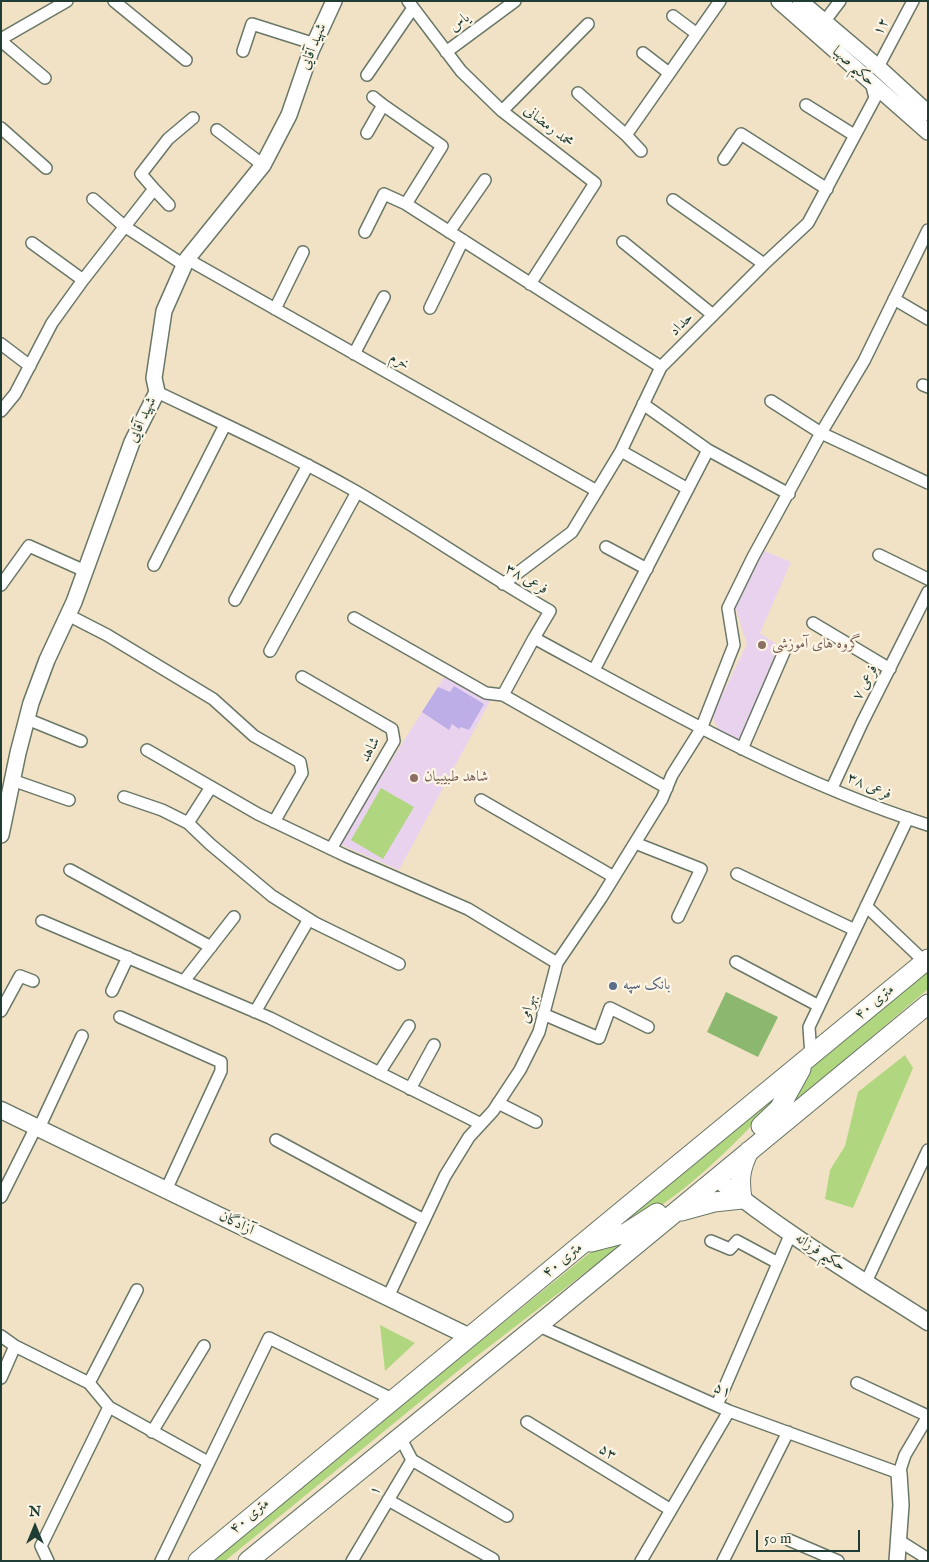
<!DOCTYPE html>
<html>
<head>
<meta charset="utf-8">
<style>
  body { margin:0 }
  #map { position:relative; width:929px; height:1562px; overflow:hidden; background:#f2e2c5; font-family:"IM FELL English",serif }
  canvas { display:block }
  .frame { position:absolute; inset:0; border:2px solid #1f3d34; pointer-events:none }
  .north { position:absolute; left:10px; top:1502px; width:50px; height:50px; -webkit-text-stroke:4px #fcf5e5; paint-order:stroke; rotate:0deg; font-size:14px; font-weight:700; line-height:20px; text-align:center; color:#1f3d34 }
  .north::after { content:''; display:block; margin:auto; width:18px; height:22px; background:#1f3d34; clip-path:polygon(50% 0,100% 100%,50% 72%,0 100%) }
  .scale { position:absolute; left:756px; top:1530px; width:104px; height:22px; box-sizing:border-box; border:2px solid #1f3d34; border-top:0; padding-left:6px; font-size:15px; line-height:18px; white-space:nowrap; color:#1f3d34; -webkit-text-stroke:4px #fcf5e5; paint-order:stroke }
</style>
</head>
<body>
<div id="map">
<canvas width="929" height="1562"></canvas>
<div class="frame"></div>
<div class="north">N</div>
<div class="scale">50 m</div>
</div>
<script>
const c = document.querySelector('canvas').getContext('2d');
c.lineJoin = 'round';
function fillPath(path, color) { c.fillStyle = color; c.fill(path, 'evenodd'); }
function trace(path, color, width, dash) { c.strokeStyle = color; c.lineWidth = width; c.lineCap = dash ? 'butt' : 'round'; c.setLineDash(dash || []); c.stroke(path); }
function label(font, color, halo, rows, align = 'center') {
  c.font = font + ' "IM FELL English",Amiri,serif'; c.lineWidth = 4.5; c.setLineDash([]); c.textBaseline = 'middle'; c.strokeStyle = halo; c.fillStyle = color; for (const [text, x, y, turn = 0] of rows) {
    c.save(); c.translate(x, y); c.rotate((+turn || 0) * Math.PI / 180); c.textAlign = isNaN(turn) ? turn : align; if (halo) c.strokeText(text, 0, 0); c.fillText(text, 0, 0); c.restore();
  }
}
fillPath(new Path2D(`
  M762,550L791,562L760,633L779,646L740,741L718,729L712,716L747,644L735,606Z
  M444,677L490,701L399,870L339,844Z`), '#e9d2ed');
fillPath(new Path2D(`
  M381,788L414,807L383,859L351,840Z
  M928,967V989L791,1106L809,1071L827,1052Z
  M905,1055L913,1068L853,1208L825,1199L830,1170L845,1146L858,1092Z
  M772,1097V1105C731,1147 688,1192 636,1221C627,1226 616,1228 607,1230Z
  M625,1242L464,1366L225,1561H209L592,1251L607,1249Z
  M380,1325L415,1343L385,1371Z`), '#b0d680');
fillPath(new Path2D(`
  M726,992L778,1017L758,1057L707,1032Z`), '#8cb76e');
fillPath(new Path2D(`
  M454,686L484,704L469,730L461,727L459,729L452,724L449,730L422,712L438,687L450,692Z`), '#bdaee8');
const minor = new Path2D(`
  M114,1L186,60
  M408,1L461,71L502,111L595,183L530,284
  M673,16L697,34
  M824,22L840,1
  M1,39L67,1
  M1,41L45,78
  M243,51L252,24L315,44
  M446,52L515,1
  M643,53L669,73
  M878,67L913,1
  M367,75L413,8
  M578,93L626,135L641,151
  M373,97L383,105L442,146L406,204
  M806,105L854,135
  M502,111L588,24
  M1,128L46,168
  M217,130L263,165
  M367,133L383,105
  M626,135L720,1
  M724,159L741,134L827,189
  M154,189L169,205
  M93,199L124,226L184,265
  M673,200L764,264
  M365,232L384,194L406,204L661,367
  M449,232L485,180
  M623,242L713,315
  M32,243L83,280
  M187,259L597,491
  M894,299L928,319
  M430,308L463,240
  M275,309L303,252
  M1,344L30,366
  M354,354L384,297
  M923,385L928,387
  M157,392C224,424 292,455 357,492C422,530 484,573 550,611L534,638C661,707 789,781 928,825
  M771,401L821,433L928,483
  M643,404L708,450L789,494
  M1,411L15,394L52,323L83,280L154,189L141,174L168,139L193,118
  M621,451L688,489
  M606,547L647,569
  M879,555L928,579
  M154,565L225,425
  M503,584L572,532L621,451L661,367L764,264L808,223L875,98L871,82
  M1,585L29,546L85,571
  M235,600L308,465
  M68,615L107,635L213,699L254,736L300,762L302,773L274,822
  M354,618L486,693L503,695L667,788
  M813,623L890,669
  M270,651L357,492
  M594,670L708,450
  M302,677L392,729L394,741L331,849
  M503,695L534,638
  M27,719L81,741
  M742,749L784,652
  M147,750L258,814L346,856L468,909L557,963
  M12,780L69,800
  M832,788L862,723L928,592
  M124,797L162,810L188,823L210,844L272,896L315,923L399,964
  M481,800L614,877
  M188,823L211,787
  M635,843L701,869L678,917
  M70,870L211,947
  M737,874L855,930
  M866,906L925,962
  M42,921L270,1018L481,1124
  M736,962L819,1006
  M184,981L234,917
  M112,991L128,957
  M1,1011L20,976L33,981
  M255,1012L309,919
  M543,1014L599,1038L610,1008L648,1027
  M120,1017L221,1062V1071L166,1190
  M811,1056L809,1027L908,818
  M379,1073L409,1026
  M410,1089L434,1045
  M498,1103L536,1122
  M39,1128L82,1036
  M276,1140L424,1220
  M1,1197L36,1127
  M711,1241L730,1249L737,1241L778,1263
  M866,1282L928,1150
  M388,1297L445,1176L469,1137L493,1111L520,1070L539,1032L557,963L601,898L662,799L672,775L701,729L734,645L728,608L753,557L821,433L864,361L928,230
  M537,1325L729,1411L899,1473L905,1455L928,1416L857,1383
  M1,1336L15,1346L89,1383L109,1407L208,1462
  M1,1378L15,1346
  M89,1383L137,1290
  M717,1405L791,1233
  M527,1422L671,1510
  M152,1432L204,1346
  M412,1460L507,1516
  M388,1500L493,1559
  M789,1540L838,1561
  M898,1540L928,1559
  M48,1561L41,1546L109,1407
  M161,1561L269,1338L392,1399
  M352,1561L412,1460L400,1437
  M641,1561L729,1411
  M723,1561L788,1432`);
const tertiary = new Path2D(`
  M779,1L928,132
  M800,1L878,67L928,113
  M1,835L18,753L31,703L47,660L74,602L132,442L157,392L154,378L164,311L187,259L263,165L289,115L311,51L334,1
  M897,1561L901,1505L899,1473`);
const secondary = new Path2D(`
  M1,1110L470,1337
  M716,1178C782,1232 856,1276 928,1322`);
const primary = new Path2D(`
  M761,1126L779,1109L801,1069
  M681,1211L714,1202L742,1199C739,1179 740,1169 749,1151
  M591,1242L626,1233L657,1213
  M198,1561C440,1359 685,1160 928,959
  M248,1561L553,1313L928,1004`);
trace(minor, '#697767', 14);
trace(tertiary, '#697767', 18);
trace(secondary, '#697767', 19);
trace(primary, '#697767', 21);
trace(minor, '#fff', 11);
trace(tertiary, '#fff', 15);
trace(secondary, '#fff', 16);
trace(primary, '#fff', 19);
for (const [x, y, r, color] of [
  [762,645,5,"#8d6e63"],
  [414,778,5,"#8d6e63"],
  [613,986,5,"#5c6f8a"]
]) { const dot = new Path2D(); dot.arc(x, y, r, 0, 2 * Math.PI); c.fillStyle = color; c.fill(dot); trace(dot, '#fcf5e5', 2); }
label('15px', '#1f3d34', '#fcf5e5', [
  ["یاس",460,23,-36],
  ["۱۲",882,27,-62],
  ["شهید آقایی",314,47,-68],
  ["حکیم صهبا",853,67,41],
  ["محمد رمضانی",548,127,38],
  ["حداد",682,325,-45],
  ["خرم",399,362,29],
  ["شهید آقایی",143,420,-65],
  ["فرعی ۳۸",526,580,30],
  ["فرعی ۷",866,683,-62],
  ["شاهد",371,750,-61],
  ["فرعی ۳۸",869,787,23],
  ["۴۰ متری",875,1003,-40],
  ["بهرامی",529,1009,-75],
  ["آزادگان",236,1224,26],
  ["حکیم فرزانه",820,1253,33],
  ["۴۰ متری",563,1261,-39],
  ["۵۱",722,1391,24],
  ["۵۳",607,1453,31],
  ["۱",376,1491,-59],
  ["۴۰ متری",250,1517,-40]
]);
label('15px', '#785e54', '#fcf5e5', [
  ["گروه های آموزشی",772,645],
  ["شاهد طبیبیان",424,778]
], 'left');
label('15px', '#4e5e75', '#fcf5e5', [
  ["بانک سپه",623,986]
], 'left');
</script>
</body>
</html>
